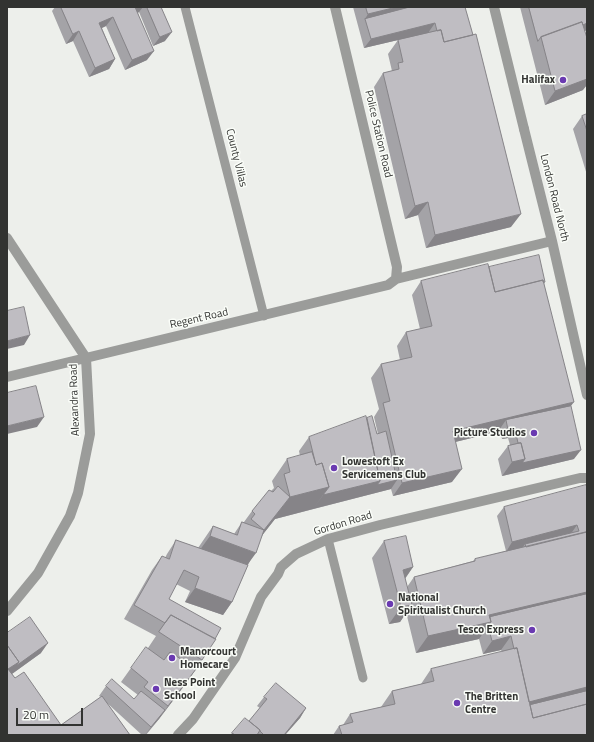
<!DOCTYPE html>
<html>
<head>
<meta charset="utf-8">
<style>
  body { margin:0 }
  #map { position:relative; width:594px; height:742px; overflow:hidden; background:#edefeb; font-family:"Titillium Web",sans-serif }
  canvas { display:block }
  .frame { position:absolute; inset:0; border:8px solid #323331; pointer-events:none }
  .scale { position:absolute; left:16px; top:708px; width:67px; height:18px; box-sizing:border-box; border:2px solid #323331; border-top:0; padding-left:5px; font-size:12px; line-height:14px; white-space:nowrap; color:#323331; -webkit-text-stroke:3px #fafdf8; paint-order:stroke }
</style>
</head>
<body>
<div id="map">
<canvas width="594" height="742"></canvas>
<div class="frame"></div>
<div class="scale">20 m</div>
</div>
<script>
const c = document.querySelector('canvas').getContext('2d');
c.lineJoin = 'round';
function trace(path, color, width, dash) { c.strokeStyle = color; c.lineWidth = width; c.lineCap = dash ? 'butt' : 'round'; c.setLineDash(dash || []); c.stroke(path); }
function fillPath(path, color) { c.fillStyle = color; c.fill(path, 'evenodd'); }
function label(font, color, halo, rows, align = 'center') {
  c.font = font + ' "Titillium Web",sans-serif'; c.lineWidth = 3; c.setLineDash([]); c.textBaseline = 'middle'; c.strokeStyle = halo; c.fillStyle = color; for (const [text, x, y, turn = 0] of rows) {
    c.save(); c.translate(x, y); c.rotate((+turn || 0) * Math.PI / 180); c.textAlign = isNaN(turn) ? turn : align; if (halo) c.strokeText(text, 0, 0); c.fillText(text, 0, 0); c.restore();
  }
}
trace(new Path2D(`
  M185,7L264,316
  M328,539L363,678`), '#9b9c9a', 9);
trace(new Path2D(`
  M494,7L524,129`), '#9b9c9a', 10);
trace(new Path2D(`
  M524,129L552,241L587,395
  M7,238L86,358L90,434L78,493L70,516L38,573L7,611
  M396,279L552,241
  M7,377L388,285L396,279L397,267L335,7
  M178,735L193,719L235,658L261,597L278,574L281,567L296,554L328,539L380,525L580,478H587`), '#9b9c9a', 10);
fillPath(new Path2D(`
  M55,7H161L165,41L153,46L139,12L138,13L147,60L125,70L106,26L102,28L115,59L109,69L89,77L73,41L66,44L52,11Z
  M353,7H465L511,227L426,248L418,215L405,219L374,87L383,73L392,71L388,54L398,40L364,48Z
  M520,7H587V30L585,31L583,90L545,105Z
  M587,114V175L573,129L582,116Z
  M489,268L545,282L544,284L571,406L574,459L502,476L498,459L508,446L510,445L508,438L502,439L500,431L455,442L452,482L393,496L391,489L275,519L263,534L248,565L232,602L223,615L185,602L190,591L176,584L169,599L202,660L187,682L159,719L146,735H142L107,703L130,735H7V633L41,653L12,674L15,678L61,725L101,697L99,696L106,686L134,699L138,695L121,682L131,668L148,648L156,636L124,619L152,570L162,556L165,558L167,554L176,540L198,548L213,526L234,534L242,522H244L252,511L271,491L274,488L272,481L287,459L300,456L299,451L309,437L367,418L377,434H378L374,417L379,409L371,378L381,364L400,360L397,346L406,332L420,329L412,295L421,281Z
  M587,488V735H333L339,726L343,725L350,714L381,707L392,691L421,684L431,669L502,652L501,650L483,654L479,639L416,653L406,612L400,622L389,624L372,558L384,541L413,567L405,579L407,587L414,577L473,561L475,559L506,551L497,516L504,507Z
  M264,697L306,708L300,718L285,735H230L232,733L249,721L260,708L257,706Z`), '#a4a3a7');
fillPath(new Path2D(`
  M136,7H143L139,12L129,17Z
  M397,7H440L365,19L368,14Z
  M113,17L106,26L93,32L99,23Z
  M435,23L428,33L364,48L371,39Z
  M587,23V30L543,46L542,40Z
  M79,31L73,41L66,44L73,34Z
  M172,32L165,41L153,46L160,37Z
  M154,51L147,60L125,70L132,60Z
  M115,59L109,69L89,77L95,68Z
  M587,79V85L583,90L545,105L555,91Z
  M428,202L418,215L405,219L415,206Z
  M521,214L511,227L426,248L435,235Z
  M30,335L24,345L7,349V341Z
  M574,402L564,415L506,420L499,430L500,431L443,445L453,431Z
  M44,417L37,427L7,434V426Z
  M515,429L508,438L502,439L508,430Z
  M581,450L574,459L502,476L512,462L525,459Z
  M462,469L452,482L393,496L402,483Z
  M397,480L391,489L313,509L323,495L380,481Z
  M329,487L313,509L275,519L250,551L256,553L240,575L194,558L210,536L250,551L264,530L290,497Z
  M577,525L570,535L525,544L523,547L506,552L512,542Z
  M413,567L401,584L403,570Z
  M195,588L232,602L223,615L185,602Z
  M587,592V606L488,626L479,639L416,653L428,636L489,615Z
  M412,605L400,622L389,624L401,607Z
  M511,636L501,650L483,654L492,641Z
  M48,643L41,653L9,676L8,669L19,662Z
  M196,669L187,682L159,719L168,706Z
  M587,687V699L525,714L526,702Z
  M306,708L300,718L285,735H284Z
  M165,710L159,719L145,735L151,727Z`), '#868488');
const building = new Path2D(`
  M61,7H136H135L154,51L132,60L113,17L99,23L115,59L95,68L79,31L73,34Z
  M147,7H161L172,32L160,37Z
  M366,7H397L368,14Z
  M410,7H465L473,35L444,42L441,30L437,31L435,23L371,39L365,19Z
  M529,7H587V23L583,25L582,22L541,37L538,41Z
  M582,22L587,38V79L555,91L541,37Z
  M441,30L444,42L476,34L521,214L435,235L428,202L415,206L383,73L399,69L398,63L403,62L398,40Z
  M587,114V131L582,116Z
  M539,255L545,282H543V280L495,292L489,267Z
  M488,264L495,292L543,280L574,402L453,431L462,469L402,483L383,403L390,401L381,364L412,357L406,332L432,326L421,281Z
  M24,307L30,335L7,341V311Z
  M36,386L44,417L7,426V393Z
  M571,406L581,450L522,463L525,459L521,443H518L515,429L508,430L506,420Z
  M366,416L380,481L323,495L329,487L322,463L316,465L309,437Z
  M372,416L377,434L386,431L397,480L377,485L380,481L367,418Z
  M521,443L525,459L512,462L508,446Z
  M312,452L316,465L322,463L329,487L290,497L264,530L251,519L255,514L252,511L269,490L273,492L278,486L290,497L284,474L290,472L287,459Z
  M586,485L587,488V532L526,547L525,544L579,531L577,525L512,542L504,507Z
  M242,522L264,530L256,553L210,536L213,526L237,535Z
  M587,532V592L489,615L491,622L428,636L414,577L475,561V559Z
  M406,536L413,567L403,570L412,605L401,607L384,541Z
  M176,540L248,565L232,602L195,588L199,577L184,570L169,599L221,628L215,639L171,615L165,623L134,605L162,556L169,559Z
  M587,594V687L529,702L517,648L514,649L511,636L492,641L488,626L491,622L490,617Z
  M171,615L216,639L202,660L159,632Z
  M30,617L48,643L16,666L19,662L7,645V633Z
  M7,645L19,662L8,669L15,678L24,672L61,725L102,696L130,735H7Z
  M146,647L164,660L170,652L196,669L168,706L144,687L148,682L131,668Z
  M517,648L533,718L587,704V735H342L339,726L353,722L350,714L395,704L392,691L434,681L431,669Z
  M112,679L134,699L141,691L165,710L151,727L106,686Z
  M276,683L306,708L284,735H264L260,731V730L249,721L267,699L264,697Z
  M587,691V704L533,718L530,705Z
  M245,718L260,730L257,735H235L232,733Z`);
fillPath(building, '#bfbdc2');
trace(building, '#868488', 1);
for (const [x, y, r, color] of [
  [563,80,4,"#6a3ab1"],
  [534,433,4,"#6a3ab1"],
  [334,468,4,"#6a3ab1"],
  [390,604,4,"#6a3ab1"],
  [532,630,4,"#6a3ab1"],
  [172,658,4,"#6a3ab1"],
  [156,689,4,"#6a3ab1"],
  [457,703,4,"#6a3ab1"]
]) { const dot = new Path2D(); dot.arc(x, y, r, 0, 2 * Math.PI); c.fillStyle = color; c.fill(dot); trace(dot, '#fafdf8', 1.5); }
label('bold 11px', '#323331', '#fafdf8', [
  ["Halifax",555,80,"right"],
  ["Picture Studios",526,433,"right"],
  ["Lowestoft Ex",342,462],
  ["Servicemens Club",342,475],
  ["National",398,598],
  ["Spiritualist Church",398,611],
  ["Tesco Express",524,630,"right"],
  ["Manorcourt",180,652],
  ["Homecare",180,665],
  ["Ness Point",164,683],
  ["School",164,696],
  ["The Britten",465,697],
  ["Centre",465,710]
], 'left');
label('11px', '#323331', '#fafdf8', [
  ["Police Station Road",378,134,77],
  ["County Villas",236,158,76],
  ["London Road North",554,198,76],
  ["Regent Road",199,319,-13],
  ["Alexandra Road",75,400,-92],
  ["Gordon Road",343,524,-17]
]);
</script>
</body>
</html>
